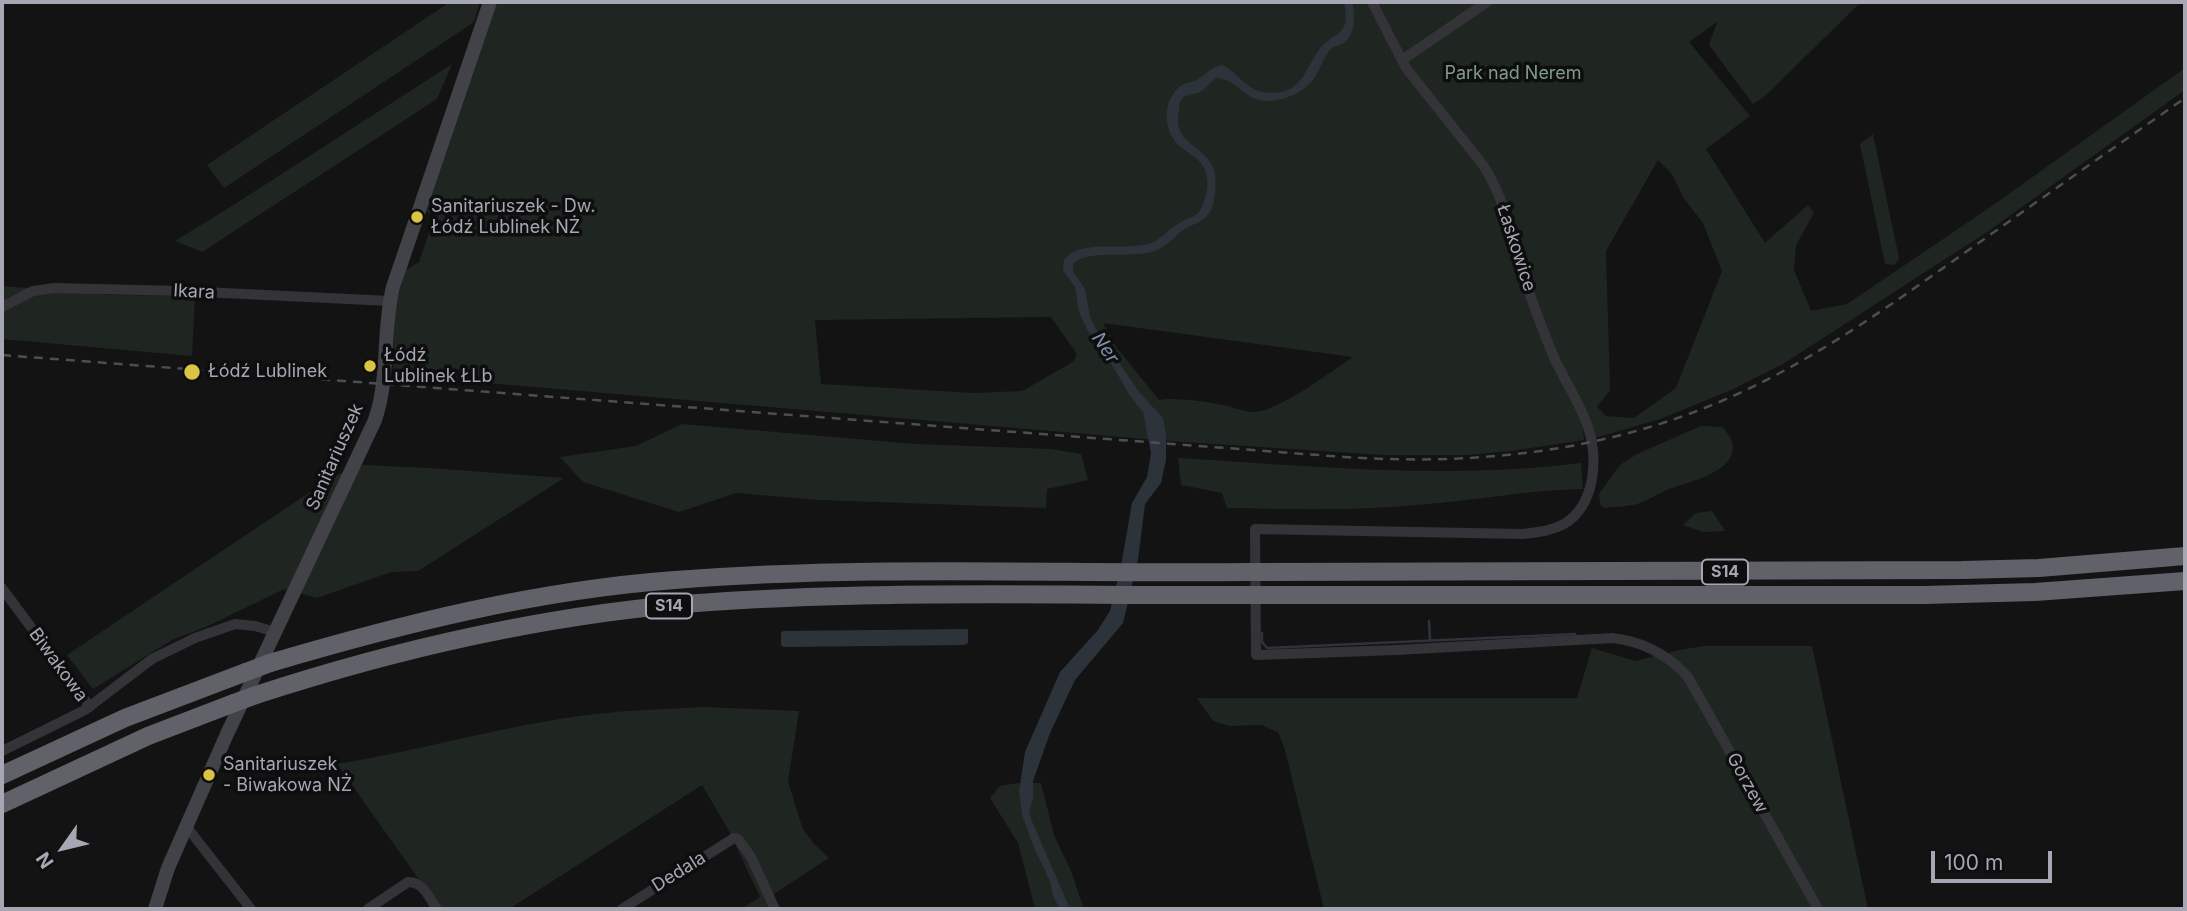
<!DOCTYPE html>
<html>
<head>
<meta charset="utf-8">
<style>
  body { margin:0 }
  #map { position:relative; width:2187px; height:911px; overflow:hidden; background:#131314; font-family:Inter,sans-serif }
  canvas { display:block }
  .frame { position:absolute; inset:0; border:4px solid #a6a7b3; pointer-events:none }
  .north { position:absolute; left:28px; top:813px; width:70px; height:70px; -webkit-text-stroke:5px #0e0e0f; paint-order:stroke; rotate:236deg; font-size:19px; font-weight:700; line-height:28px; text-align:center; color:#a6a7b3 }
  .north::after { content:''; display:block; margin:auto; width:24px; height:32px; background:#a6a7b3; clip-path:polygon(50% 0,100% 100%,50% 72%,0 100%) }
  .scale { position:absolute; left:1931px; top:851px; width:121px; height:32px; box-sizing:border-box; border:4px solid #a6a7b3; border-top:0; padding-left:9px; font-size:21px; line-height:24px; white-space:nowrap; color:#a6a7b3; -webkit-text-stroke:5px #0e0e0f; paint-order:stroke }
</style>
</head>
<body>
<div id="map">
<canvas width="2187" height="911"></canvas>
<div class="frame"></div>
<div class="north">N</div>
<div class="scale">100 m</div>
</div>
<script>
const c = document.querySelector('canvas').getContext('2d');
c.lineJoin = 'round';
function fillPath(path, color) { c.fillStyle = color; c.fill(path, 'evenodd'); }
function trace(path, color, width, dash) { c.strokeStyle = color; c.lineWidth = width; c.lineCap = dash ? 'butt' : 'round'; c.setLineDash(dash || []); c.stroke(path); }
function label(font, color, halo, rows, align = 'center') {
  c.font = font + ' Inter,sans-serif'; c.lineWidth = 7; c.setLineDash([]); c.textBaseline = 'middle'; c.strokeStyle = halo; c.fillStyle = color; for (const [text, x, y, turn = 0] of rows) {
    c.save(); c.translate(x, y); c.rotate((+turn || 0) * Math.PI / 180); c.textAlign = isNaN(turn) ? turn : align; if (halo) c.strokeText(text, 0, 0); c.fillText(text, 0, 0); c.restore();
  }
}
fillPath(new Path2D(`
  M450,2H480L474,22L224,188L207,165Z
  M497,2H1861L1764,97L1753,104L1709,45L1717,22L1689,42L1750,116L1706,149L1765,243L1808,205L1814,213L1796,245L1794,270L1811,311L1847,304L1992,206L2185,68V90L1987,232L1783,364L1731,390L1660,419L1595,438L1577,411L1585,430L1583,431L1584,440L1511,451L1468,455H1383L1169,441L393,375L394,302L398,297L406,270L419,262L435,215L427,212L434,183ZM1658,160L1672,174L1683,197L1703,223L1722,271L1676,388L1634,418L1606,416L1597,407L1610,390L1606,251ZM1051,317L1077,354L1073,362L1022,391L974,393L821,384L815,320ZM1103,323L1353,357C1332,371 1279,411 1255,412C1243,412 1230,406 1218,404C1204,401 1172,397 1159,400L1117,348Z
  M452,64L437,99L202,252L175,241L232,206Z
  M1873,134L1899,258L1895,265L1885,264L1860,144Z
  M2,286L110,295L195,296L192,356L2,339Z
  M682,424L915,444L1052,449L1081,454L1088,480L1047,489L1046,508L820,500L736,493L679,512L583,482L560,457L636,446Z
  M1701,426L1723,427C1727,433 1733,440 1733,447C1733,474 1686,482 1667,490C1657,494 1647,501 1637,504C1627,507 1614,506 1604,508L1600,504L1599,494L1620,465L1637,454Z
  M1178,458C1313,466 1447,480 1581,463L1583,489C1527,490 1472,501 1416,505C1354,511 1290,509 1227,508L1222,493L1181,485Z
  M363,465L430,468L564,478L418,571L391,572L317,598L284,589L208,626L172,640L93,689L67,655L334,476Z
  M1712,511L1725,531L1703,532L1683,525L1696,513Z
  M1704,646H1812L1868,909H1324L1285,750L1278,732L1261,725L1229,726L1213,721L1197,698H1577L1592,648L1635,661L1679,650Z
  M703,707L799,711L788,781L802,827L813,843L829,858L769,897L772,909H741L760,897L728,829L702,785L509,909H440L337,764C423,750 509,724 595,714C631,710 667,709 703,707Z
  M1018,783H1041L1054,835L1071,871L1084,909H1035L1018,843L990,798L1000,786Z`), '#1f2621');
fillPath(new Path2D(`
  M1344,2H1352C1355,14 1356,33 1345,42C1340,46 1335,45 1331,49C1323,57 1321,68 1315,77C1303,96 1268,109 1248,95C1237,88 1230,78 1216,78C1210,82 1207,88 1200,92C1194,95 1186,93 1181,100C1178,106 1180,105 1179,111C1170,152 1223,143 1215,192C1214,201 1213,210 1206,217C1200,223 1190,225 1183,230C1173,238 1165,248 1152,252C1130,258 1091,249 1073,263V272L1085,289L1090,317L1096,329L1139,392L1163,418L1166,434V460L1161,483L1145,504L1138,560L1123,623L1075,680L1050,733L1033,781V800L1029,811L1031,819L1070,909H1060L1053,896L1050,881L1035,850L1022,815L1019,791L1025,752L1060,672L1098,630L1110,611L1121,566L1132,503L1147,477L1151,453L1143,412L1130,396L1114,368L1088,331L1079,312L1075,287L1063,270L1064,260C1079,238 1126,252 1151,243C1162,239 1171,227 1181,222C1190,217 1198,217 1202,207C1207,193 1210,184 1205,170C1199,155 1184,153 1175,141C1162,124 1164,95 1184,84C1188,83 1191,82 1195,81C1205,76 1210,67 1222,65C1238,72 1245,89 1263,92C1301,97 1302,74 1319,50C1335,29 1351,39 1344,2Z
  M968,629V643L965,645L783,647L781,645V633L783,631Z`), '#2d333b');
trace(new Path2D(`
  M1429,621L1430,640
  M1262,633V642L1267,648L1575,634`), '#2d333b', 2.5);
trace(new Path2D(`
  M1372,2L1406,68L1483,165C1508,203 1515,253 1530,295C1538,317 1546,339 1555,360C1566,382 1580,404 1588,427C1598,458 1596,505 1564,524C1551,531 1537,532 1523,534L1255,529L1256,655L1397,650L1612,638C1642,641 1668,655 1688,677L1818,909
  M1402,60L1487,2
  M2,307L33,291L54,288L182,291L390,301
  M2,588L90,707
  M2,751L85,710L152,659L195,638L235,624L255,626L275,632
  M186,826L251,909
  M368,909L408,882C424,882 429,898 437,909
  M622,909L734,838L738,839L751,857L775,909`), '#343438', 10);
trace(new Path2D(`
  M155,909L168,868L227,734L375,420C390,376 382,331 393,287L490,2`), '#424348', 14);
trace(new Path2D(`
  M1263,572L1962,570L2039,568L2185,556
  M1264,595H1924L2035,592L2185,581
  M270,663C402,624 537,590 675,580C865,565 1057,574 1248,572
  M256,695C394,650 537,617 683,604C871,589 1060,596 1248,595
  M2,775L125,718L246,672
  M2,804L148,736L234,703`), '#616169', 18);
trace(new Path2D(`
  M2,355L1344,457C1467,465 1587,454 1702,409C1795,373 1875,316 1956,259C2032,205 2109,151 2185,98`), '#4d4e53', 2.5, [9, 7]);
trace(new Path2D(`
  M1248,572H1263
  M1248,595H1264
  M246,672L270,663
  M234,703L256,695`), '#616169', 18);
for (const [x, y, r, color] of [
  [417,217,7,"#dbc443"],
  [370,366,7,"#dbc443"],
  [192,372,9,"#dbc443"],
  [209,775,7,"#dbc443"]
]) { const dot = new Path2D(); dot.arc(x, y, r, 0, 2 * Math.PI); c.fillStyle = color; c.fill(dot); trace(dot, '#0e0e0f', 2.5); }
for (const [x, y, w] of [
  [1725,572,46],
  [669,606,46]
]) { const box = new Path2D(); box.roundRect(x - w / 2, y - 12.5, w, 25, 5); c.fillStyle = '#0e0e0f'; c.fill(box); trace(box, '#a6a7b3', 2); }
label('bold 16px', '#a6a7b3', null, [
  ["S14",1725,572],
  ["S14",669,606]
]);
label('18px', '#7f9c86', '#0e0e0f', [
  ["Park nad Nerem",1513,74]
]);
label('18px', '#a6a7b3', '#0e0e0f', [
  ["Sanitariuszek - Dw.",431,207],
  ["Łódź Lublinek NŻ",431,228],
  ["Łódź",384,356],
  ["Lublinek ŁLb",384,377],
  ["Łódź Lublinek",208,372],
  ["Sanitariuszek",223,765],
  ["- Biwakowa NŻ",223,786]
], 'left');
label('18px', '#a6a7b3', '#0e0e0f', [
  ["Łaskowice",1516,248,72],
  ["Ikara",194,292,3],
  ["Sanitariuszek",335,457,-66],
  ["Biwakowa",58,665,54],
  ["Gorzew",1747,783,61],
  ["Dedala",679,872,-32]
]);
label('italic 19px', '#808faa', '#0e0e0f', [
  ["Ner",1105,348,56]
]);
</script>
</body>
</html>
